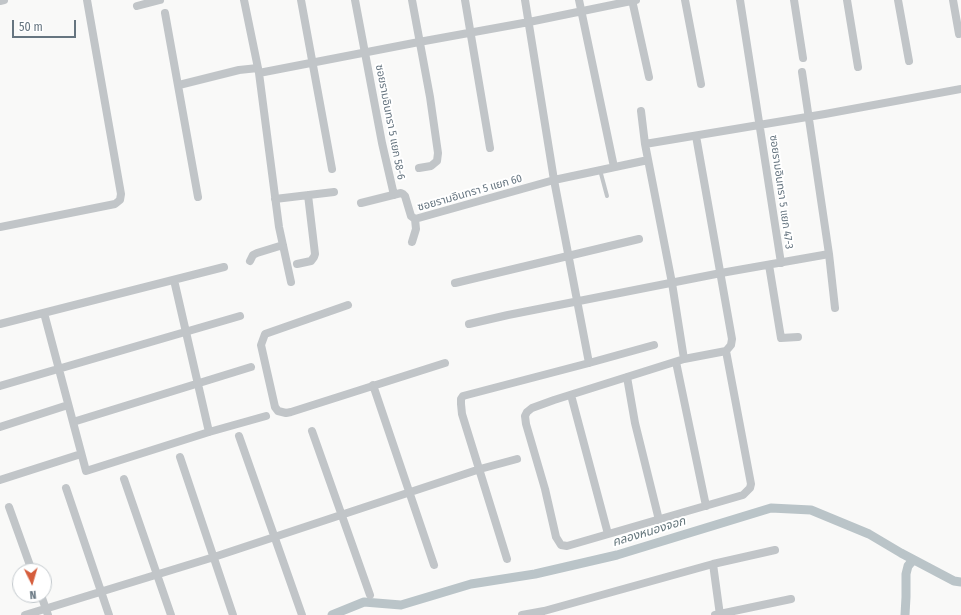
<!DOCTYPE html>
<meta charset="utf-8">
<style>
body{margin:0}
#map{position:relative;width:961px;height:615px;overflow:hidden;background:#f9f9f8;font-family:"Fira Sans Condensed",sans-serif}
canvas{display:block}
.north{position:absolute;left:12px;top:563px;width:40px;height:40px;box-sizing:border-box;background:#fff;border:1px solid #c2c8cc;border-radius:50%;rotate:175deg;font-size:11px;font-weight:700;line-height:16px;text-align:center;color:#667580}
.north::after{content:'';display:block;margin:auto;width:14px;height:18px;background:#d55d3c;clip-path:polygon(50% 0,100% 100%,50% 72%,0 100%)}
.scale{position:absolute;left:12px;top:20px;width:64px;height:18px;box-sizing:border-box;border:2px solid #667580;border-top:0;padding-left:5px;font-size:12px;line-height:14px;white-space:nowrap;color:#667580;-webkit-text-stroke:3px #fff;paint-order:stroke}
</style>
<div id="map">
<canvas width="961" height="615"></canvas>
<div class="north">N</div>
<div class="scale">50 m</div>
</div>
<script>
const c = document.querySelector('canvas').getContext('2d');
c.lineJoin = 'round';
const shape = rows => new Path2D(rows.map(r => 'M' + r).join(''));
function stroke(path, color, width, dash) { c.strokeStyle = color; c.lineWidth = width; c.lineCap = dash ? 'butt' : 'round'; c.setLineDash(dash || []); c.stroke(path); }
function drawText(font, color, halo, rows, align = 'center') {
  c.font = font + ' "Fira Sans Condensed","Noto Sans Thai",sans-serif'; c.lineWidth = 4; c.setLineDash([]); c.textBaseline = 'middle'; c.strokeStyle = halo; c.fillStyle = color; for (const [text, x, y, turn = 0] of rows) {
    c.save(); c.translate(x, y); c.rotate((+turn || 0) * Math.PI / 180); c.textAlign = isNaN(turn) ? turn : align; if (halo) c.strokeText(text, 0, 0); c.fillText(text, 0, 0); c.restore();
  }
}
stroke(shape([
 [332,615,364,602,401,605,471,584,535,574,617,555,771,508,811,510,869,534,901,553,954,581,961,582],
 [905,615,906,597,906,574,908,566,913,560]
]), '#bac4c8', 9);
stroke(shape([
 [600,170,607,196]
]), '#c1c5c8', 4);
stroke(shape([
 [244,0,259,73,279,227,291,282],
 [301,0,332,169],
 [355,0,382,143,394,195],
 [412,0,430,97,438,153,437,161,431,166,419,168],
 [465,0,490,148],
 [525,0,554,180,589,363],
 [579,0,614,167],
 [632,0,649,77],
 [685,0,701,84],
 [740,0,781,263],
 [794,0,803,58],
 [847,0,858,67],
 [898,0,909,61],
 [953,0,959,34],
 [0,1,4,0],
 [137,6,160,0],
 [165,13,198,197],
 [802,72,829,254,835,308],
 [259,73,419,42,529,22,636,0],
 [179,85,239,70,258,68],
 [641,111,645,144,672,283,684,359,726,351,751,484,750,488,743,495,567,546,561,545,556,537,545,489,526,424,525,416,527,412,532,408,554,400,684,359],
 [696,136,732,339,731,345,726,351],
 [645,144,825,114,961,89],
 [275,199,334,192],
 [361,203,401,193,403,194,405,196,411,216,415,219,554,180,648,160],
 [0,227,115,204,120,200,121,194,87,0],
 [412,242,416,229,415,219],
 [250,261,253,255,257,253,283,245],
 [297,264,311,261,314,257,315,254,308,195],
 [769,265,781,338,798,337],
 [174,280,209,432],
 [455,283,639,239],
 [348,305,265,334,261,345,275,407,278,411,286,413,291,412,445,363],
 [44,313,86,471,209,432,266,416],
 [0,324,224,267],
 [469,324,508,315,721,273,829,254],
 [676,362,706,506],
 [627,377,635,423,659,520],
 [373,385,434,565],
 [0,386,240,316],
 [571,395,608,534],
 [73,422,251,367],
 [0,427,68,405],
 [312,431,370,595],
 [239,436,302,615],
 [180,457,233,615],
 [124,479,171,615],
 [0,480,81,454],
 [66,488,109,615],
 [9,507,32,571],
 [507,559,462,414,461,404,461,399,463,396,589,363,654,345],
 [713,564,720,615],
 [41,595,48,615],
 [25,615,214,557,480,469,517,459],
 [522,615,544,611,713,564,775,550],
 [715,615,791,599]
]), '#c1c5c8', 8);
drawText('11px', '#667580', '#fff', [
 ["ซอยรามอินทรา 5 แยก 58-6",390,122,79],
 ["ซอยรามอินทรา 5 แยก 47-3",781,192,82],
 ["ซอยรามอินทรา 5 แยก 60",470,193,-16]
]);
drawText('italic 12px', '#617379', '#fff', [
 ["คลองหนองจอก",649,532,-17]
]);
</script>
